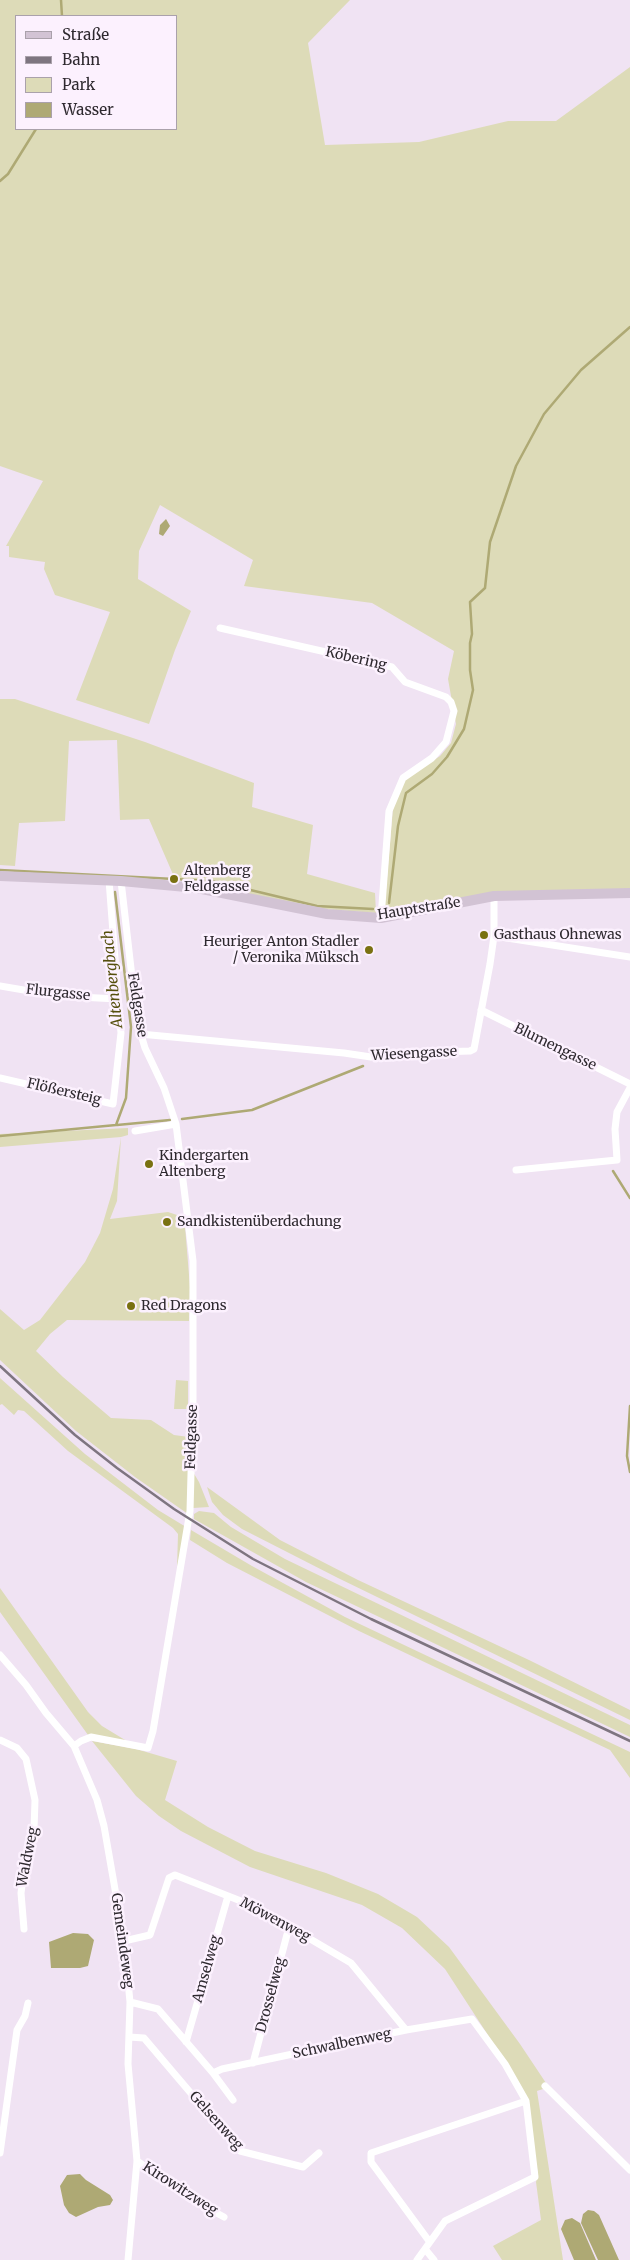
<!DOCTYPE html>
<meta charset="utf-8">
<style>
body{margin:0}
#map{position:relative;width:630px;height:2260px;overflow:hidden;background:#f0e3f3;font-family:Merriweather,serif}
canvas{display:block}
.legend{position:absolute;left:15px;top:15px;width:162px;height:115px;box-sizing:border-box;background:#fcf1fe;border:1px solid #aaa1ab;margin:0;padding:6px 9px;list-style:none;font-size:15px;color:#2e292f}
.legend li{display:flex;align-items:center;gap:10px;height:25px}
.legend b{width:25px;border:1px solid #aaa1ab}
</style>
<div id="map">
<canvas width="630" height="2260"></canvas>
<ul class="legend">
<li><b style="height:6px;background:#d2c3d4"></b>Straße</li>
<li><b style="height:6px;background:#7e7580"></b>Bahn</li>
<li><b style="height:14px;background:#dddbb8"></b>Park</li>
<li><b style="height:14px;background:#aea974"></b>Wasser</li>
</ul>
</div>
<script>
const c = document.querySelector('canvas').getContext('2d');
c.lineJoin = 'round';
function fillPath(path, color) { c.fillStyle = color; c.fill(path, 'evenodd'); }
const shape = rows => new Path2D(rows.map(r => 'M' + r).join(''));
function stroke(path, color, width, dash) { c.strokeStyle = color; c.lineWidth = width; c.lineCap = dash ? 'butt' : 'round'; c.setLineDash(dash || []); c.stroke(path); }
function drawText(font, color, halo, rows, align = 'center') {
  c.font = font + ' Merriweather,serif'; c.lineWidth = 5; c.setLineDash([]); c.textBaseline = 'middle'; c.strokeStyle = halo; c.fillStyle = color; for (const [text, x, y, turn = 0] of rows) {
    c.save(); c.translate(x, y); c.rotate((+turn || 0) * Math.PI / 180); c.textAlign = isNaN(turn) ? turn : align; if (halo) c.strokeText(text, 0, 0); c.fillText(text, 0, 0); c.restore();
  }
}
fillPath(shape([
 [0,0,350,0,308,43,325,145,419,142,508,121,556,121,630,67,630,890,494,894,384,913,393,808,405,779,440,756,451,743,456,724,448,679,454,651,372,603,244,586,253,560,160,505,139,551,138,579,191,611,175,650,149,724,76,700,110,612,55,595,44,569,45,562,9,557,9,546,6,546,43,481,0,466],
 [16,16,176,16,176,129,16,129],
 [0,699,15,699,145,742,254,783,252,807,313,825,307,874,375,893,376,913,309,908,175,879,149,819,120,820,117,740,69,741,65,821,19,823,15,866,0,865],
 [128,1128,128,1135,121,1137,117,1201,110,1219,168,1212,177,1215,184,1214,190,1287,189,1321,67,1320,50,1334,36,1351,63,1377,111,1418,151,1420,174,1435,189,1437,188,1514,135,1477,76,1431,0,1360,0,1309,24,1330,40,1320,85,1262,100,1233,113,1189,121,1137,0,1147,0,1134],
 [0,1378,85,1454,158,1510,186,1527,177,1568,178,1534,173,1528,68,1451,24,1411,18,1410,14,1415,2,1404,0,1405],
 [176,1380,188,1381,188,1409,174,1409],
 [193,1472,199,1482,209,1507,193,1508],
 [207,1487,280,1540,358,1580,529,1660,630,1710,630,1720,338,1578,242,1529,223,1515,212,1502],
 [199,1511,214,1513,231,1527,285,1559,630,1725,630,1737,306,1582,194,1519,194,1514],
 [191,1530,252,1566,345,1617,630,1752,630,1778,610,1750,359,1631,227,1563,190,1540],
 [0,1588,88,1712,102,1726,130,1743,88,1735,0,1612],
 [92,1741,136,1749,177,1761,165,1800,208,1827,255,1851,326,1873,378,1894,417,1917,449,1947,520,2044,546,2083,543,2089,537,2091,563,2260,502,2260,493,2246,541,2220,536,2182,538,2174,521,2086,445,1969,402,1928,362,1905,250,1867,181,1831,159,1816,136,1796]
]), '#dddbb8');
fillPath(shape([
 [166,519,170,526,163,536,159,534,160,525],
 [73,1933,88,1934,94,1940,88,1966,80,1968,51,1968,49,1942],
 [80,2174,86,2180,110,2195,113,2200,110,2205,98,2207,76,2217,69,2213,64,2205,60,2186,67,2175],
 [588,2210,594,2211,599,2215,619,2260,598,2260,581,2223,583,2214],
 [572,2218,580,2223,596,2260,574,2260,561,2229,565,2220]
]), '#aea974');
stroke(shape([
 [61,0,62,16],
 [0,181,8,174,36,129],
 [0,870,213,881,317,906,373,909],
 [389,903,398,826,406,793,432,774,447,757,464,729,473,690,470,670,470,643,472,634,470,602,485,588,490,542,516,466,544,414,581,370,630,327],
 [182,1119,252,1110,363,1066],
 [117,1125,170,1120],
 [0,1136,116,1125,126,1098,131,1027,115,892],
 [613,1171,630,1198],
 [630,1406,627,1456,630,1472]
]), '#aea974', 2.5);
stroke(shape([
 [220,628,392,667,405,682,446,697,451,702,454,711,446,742,432,758,403,778,389,811,381,918],
 [494,936,630,957],
 [0,986,59,996,118,999,109,880],
 [481,1010,630,1084],
 [140,1034,344,1053,371,1057,409,1053,470,1051,474,1049,490,964,494,936,494,896],
 [0,1078,113,1104,121,1033,118,999],
 [135,1131,176,1124],
 [516,1170,617,1160,615,1129,617,1112,630,1088],
 [0,1655,26,1685,46,1713,74,1746,97,1800,104,1826,124,1941,130,2002,128,2064,137,2161,128,2260],
 [0,1740,17,1748,26,1759,35,1800,34,1830,25,1864,21,1893,24,1929],
 [74,1746,81,1741,91,1737,148,1748,153,1731,190,1511,193,1400,193,1261,176,1124,164,1088,145,1048,137,1021,121,881],
 [124,1941,150,1935,169,1878,175,1875,256,1907,351,1963,406,2030],
 [130,2002,158,2009,213,2073,222,2069,406,2030,472,2019,505,2064,526,2101,535,2177,445,2221,417,2260],
 [129,2037,144,2038,240,2151,303,2167,319,2153],
 [186,2042,228,1896],
 [253,2063,289,1927],
 [213,2073,233,2100],
 [545,2086,630,2170],
 [0,2153,17,2030,25,2016,28,2003],
 [137,2161,200,2204,224,2217],
 [429,2241,371,2162,371,2153,526,2101],
 [425,2249,434,2260]
]), '#fff', 7);
stroke(shape([
 [0,876,121,881,197,888,327,914,381,918,494,896,630,893]
]), '#d2c3d4', 10);
stroke(shape([
 [0,1366,75,1435,117,1468,174,1509,253,1559,371,1619,630,1741]
]), '#7e7580', 2.5);
for (const [x, y, r, color] of [
 [174,879,5,"#797111"],
 [484,935,5,"#797111"],
 [369,950,5,"#797111"],
 [149,1164,5,"#797111"],
 [167,1222,5,"#797111"],
 [131,1306,5,"#797111"]
]) { const dot = new Path2D(); dot.arc(x, y, r, 0, 2 * Math.PI); c.fillStyle = color; c.fill(dot); stroke(dot, '#fcf1fe', 2); }
drawText('14px', '#2e292f', '#fcf1fe', [
 ["Köbering",356,659,13],
 ["Hauptstraße",419,909,-9],
 ["Flurgasse",58,993,6],
 ["Feldgasse",137,1005,81],
 ["Blumengasse",555,1047,26],
 ["Wiesengasse",414,1054,-3],
 ["Flößersteig",64,1092,13],
 ["Feldgasse",192,1437,-88],
 ["Waldweg",28,1857,-79],
 ["Möwenweg",275,1920,28],
 ["Gemeindeweg",122,1941,82],
 ["Amselweg",207,1969,-74],
 ["Drosselweg",271,1995,-75],
 ["Schwalbenweg",342,2044,-12],
 ["Gelsenweg",216,2121,48],
 ["Kirowitzweg",180,2189,33]
]);
drawText('14px', '#2e292f', '#fcf1fe', [
 ["Altenberg",184,871],
 ["Feldgasse",184,887],
 ["Gasthaus Ohnewas",494,935],
 ["Heuriger Anton Stadler",359,942,"right"],
 ["/ Veronika Müksch",359,958,"right"],
 ["Kindergarten",159,1156],
 ["Altenberg",159,1172],
 ["Sandkistenüberdachung",177,1222],
 ["Red Dragons",141,1306]
], 'left');
drawText('italic 15px', '#554f0d', '#fcf1fe', [
 ["Altenbergbach",113,979,-96]
]);
</script>
